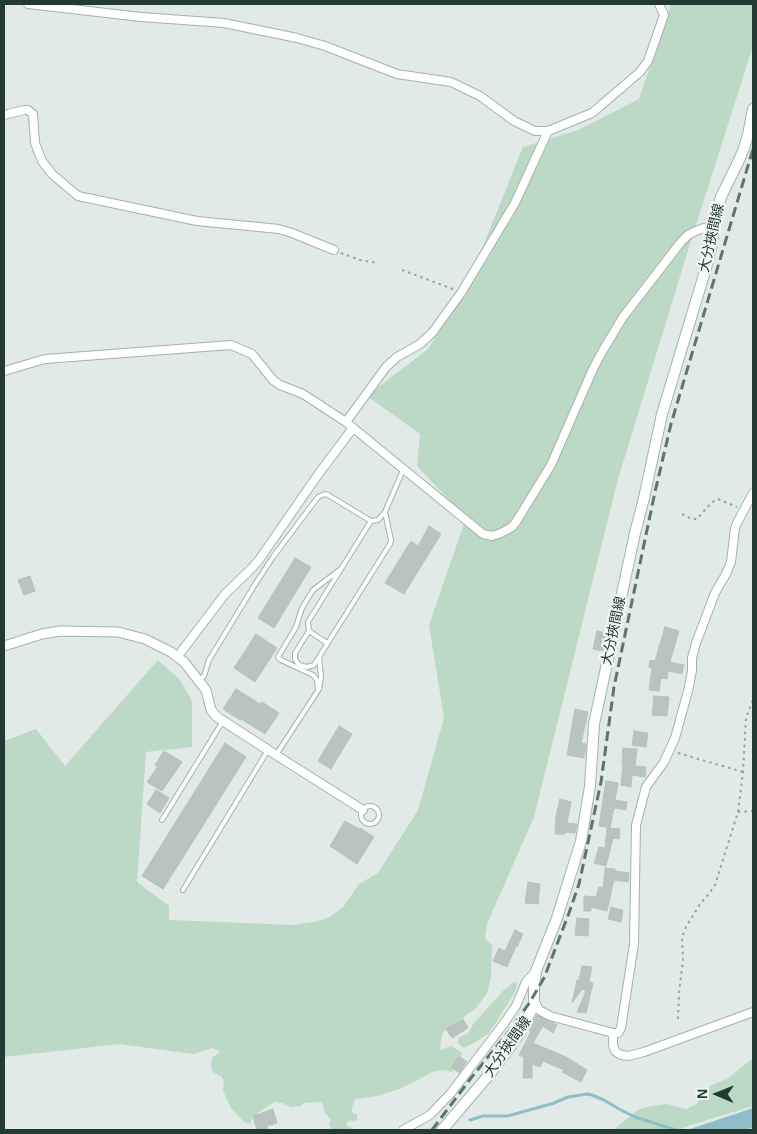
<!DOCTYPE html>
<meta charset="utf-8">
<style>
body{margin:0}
#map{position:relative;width:757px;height:1134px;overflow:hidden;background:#e1eae6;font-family:Arial,sans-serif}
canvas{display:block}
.frame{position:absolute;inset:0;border:5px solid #233934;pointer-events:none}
.north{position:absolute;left:692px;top:1069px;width:50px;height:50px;-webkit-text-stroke:4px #f1f7f4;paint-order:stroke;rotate:271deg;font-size:14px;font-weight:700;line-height:20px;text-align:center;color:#233934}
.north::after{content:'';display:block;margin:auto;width:18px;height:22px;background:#233934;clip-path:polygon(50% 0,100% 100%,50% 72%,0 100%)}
</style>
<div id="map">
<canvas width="757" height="1134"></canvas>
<div class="frame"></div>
<div class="north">N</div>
</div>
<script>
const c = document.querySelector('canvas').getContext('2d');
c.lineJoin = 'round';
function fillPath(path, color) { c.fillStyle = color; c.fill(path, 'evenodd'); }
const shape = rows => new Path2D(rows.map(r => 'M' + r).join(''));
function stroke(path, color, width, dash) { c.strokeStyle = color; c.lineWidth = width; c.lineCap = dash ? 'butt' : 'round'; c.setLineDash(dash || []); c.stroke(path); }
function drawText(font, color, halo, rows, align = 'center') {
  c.font = font + ' Arial,"Noto Sans JP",sans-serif'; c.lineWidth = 4.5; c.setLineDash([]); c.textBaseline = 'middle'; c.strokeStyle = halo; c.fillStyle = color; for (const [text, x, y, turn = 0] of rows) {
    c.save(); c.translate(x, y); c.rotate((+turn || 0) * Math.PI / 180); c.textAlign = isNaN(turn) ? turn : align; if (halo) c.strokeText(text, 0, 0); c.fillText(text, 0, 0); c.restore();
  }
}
fillPath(shape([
 [671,4,753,4,753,46,690,244,618,479,534,817,487,924,485,938,492,945,491,977,487,993,476,1008,443,1032,440,1046,441,1050,451,1046,461,1052,462,1055,459,1056,451,1067,454,1071,451,1072,444,1070,432,1072,414,1082,399,1089,377,1096,355,1099,352,1108,352,1112,357,1115,357,1120,352,1121,350,1120,346,1123,347,1126,351,1127,351,1130,332,1130,329,1125,331,1120,325,1113,322,1103,320,1102,304,1103,300,1106,291,1107,282,1103,275,1102,253,1116,250,1124,244,1122,231,1108,223,1091,224,1082,222,1077,213,1072,211,1066,212,1058,220,1052,213,1048,193,1054,119,1044,4,1057,4,741,36,729,65,766,158,660,180,680,192,701,192,747,146,752,137,882,169,906,169,920,293,925,315,922,330,917,344,906,359,884,378,873,418,810,444,718,429,625,466,518,417,466,420,434,367,396,428,349,465,291,523,147,578,130,639,99],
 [516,982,517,986,513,995,497,1021,488,1034,472,1044,464,1048,460,1045,458,1043,458,1039,460,1037,468,1033,474,1023,504,990,511,984],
 [753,1058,753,1106,688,1126,679,1130,613,1130,638,1110,651,1106,667,1104,686,1109,697,1104,700,1095,712,1085,727,1079]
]), '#bcd9c5');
fillPath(shape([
 [753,1108,753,1128,739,1130,687,1130]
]), '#8fbec9');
stroke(shape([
 [470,1120,483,1116,508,1116,554,1103,568,1097,587,1094,592,1095,604,1100,619,1109,635,1117,676,1130]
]), '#8fbec9', 3);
const building = shape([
 [429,526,441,534,404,594,385,583,411,541,418,546,429,526],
 [295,558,311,567,274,628,258,618,295,558],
 [30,576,35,591,24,595,18,580,30,576],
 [665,627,679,631,670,662,684,665,682,674,668,671,667,679,661,678,659,691,649,690,652,668,649,667,650,660,655,661,665,627],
 [597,631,606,633,603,651,593,649,597,631],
 [256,634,277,648,255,682,234,668,256,634],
 [236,689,260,704,262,702,279,713,265,734,241,719,240,720,223,709,236,689],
 [654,696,669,697,667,716,652,715,654,696],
 [575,709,588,712,581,743,586,744,584,758,567,755,575,709],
 [339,726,352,734,331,769,318,761,339,726],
 [634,731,648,733,646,747,632,745,634,731],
 [225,743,246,757,163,889,142,876,225,743],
 [623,748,637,749,635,766,646,767,645,777,632,775,631,787,621,785,623,764,622,764,623,748],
 [164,751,182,762,162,791,147,782,158,766,155,765,164,751],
 [606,781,618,783,615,800,627,802,626,810,614,808,610,828,599,826,606,781],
 [156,790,169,798,160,813,147,804,156,790],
 [560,799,571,802,567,823,577,824,575,833,565,832,565,834,555,834,556,816,560,799],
 [345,821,359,829,360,828,374,837,357,864,330,846,345,821],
 [607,828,620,829,619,839,613,838,606,866,594,863,599,847,605,848,607,828],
 [605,868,615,869,615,871,629,873,628,882,614,880,607,911,591,907,591,911,584,911,584,896,596,897,599,887,603,888,605,868],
 [528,882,540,884,538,904,525,903,528,882],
 [611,907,623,910,621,922,608,919,611,907],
 [577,918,589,919,588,936,575,935,577,918],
 [515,930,523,934,517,947,516,946,507,967,493,961,499,948,505,951,515,930],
 [582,966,592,967,589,982,593,983,586,1013,577,1012,586,991,582,989,572,1003,577,980,579,980,582,966],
 [537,1015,557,1025,553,1033,543,1026,533,1043,566,1057,587,1070,581,1082,562,1072,564,1070,543,1061,540,1067,532,1064,532,1078,523,1078,524,1057,519,1055,531,1031,529,1030,537,1015],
 [463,1019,468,1028,452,1038,446,1029,463,1019],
 [459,1056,467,1062,459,1073,451,1067,459,1056],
 [273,1109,277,1123,267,1126,268,1130,257,1130,253,1116,273,1109]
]);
fillPath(building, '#b7c4bf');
stroke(building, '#b4c3bd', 1);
const service = shape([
 [309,631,295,653,295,659,299,665,307,667,314,665,319,657],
 [327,643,309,631,308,622,371,521],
 [199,680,204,676,209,660,254,586,273,557,318,497,325,494,328,495,371,521,378,520,385,512],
 [318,690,317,680,313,675,281,660,278,657,296,627,302,608,313,590,341,569],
 [276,755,319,689,321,677,319,657,390,544,391,540,385,512,403,470],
 '361 815a9 9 0 1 1 18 0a9 9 0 1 1-18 0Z',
 [162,820,223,721],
 [183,890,268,750]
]);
const minor = shape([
 [28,4,141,17,224,23,297,38,325,46,397,74,451,82,480,96,514,121,535,131,548,131,592,113,640,72,648,61,664,15,659,4],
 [4,115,24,110,28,110,33,114,35,143,42,161,52,174,78,196,197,221,279,229,292,233,334,250],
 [548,131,515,203,461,293,432,333,420,344,397,357,386,367,346,422,483,534,492,536,501,533,512,527,516,522,551,465,593,369,602,352,623,317,681,242,688,235,698,230,704,228,714,228],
 [4,371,45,359,231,345,252,354,273,380,280,385,303,394,346,422],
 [178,656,225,594,252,568,259,560,317,476,353,428],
 [268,750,363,810],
 [535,1002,539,1010,550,1016,613,1033,618,1033,621,1028,634,944,636,825,646,787,664,762,675,738,688,691,692,671,692,658,696,643,715,593,726,574,731,562,735,528,737,523,753,493],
 [613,1033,613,1045,615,1051,621,1055,628,1056,644,1052,753,1012],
 [403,1130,430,1115,451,1093,502,1026,516,1006,526,982,536,971]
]);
const tertiary = shape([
 [4,646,42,634,60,631,118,632,145,639,171,652,184,662,206,690,211,710,217,717,268,750]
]);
const secondary = shape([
 [442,1130,489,1075,508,1050,521,1031,534,1005,534,987,536,971,557,918,581,841,590,786,594,724,635,533,644,498,662,414,706,268,712,244,717,210,721,197,740,158,744,148,748,135,753,109]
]);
stroke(service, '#a4b1ad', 6);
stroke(minor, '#a4b1ad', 10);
stroke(tertiary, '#a4b1ad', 11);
stroke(secondary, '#a1b4ae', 12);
stroke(shape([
 [341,253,360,260,378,263],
 [402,270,453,289],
 [682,514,692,519,697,519,711,503,718,499,737,507],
 [678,753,743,772],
 [738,812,753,811],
 [678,1019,679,991,683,961,682,937,686,927,700,904,708,895,715,885,738,812,743,772,746,718,753,700]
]), '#85aaa0', 2, [2.5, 4]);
stroke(service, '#fff', 4);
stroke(minor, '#fff', 8);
stroke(tertiary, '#fff', 9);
stroke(secondary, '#fff', 10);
stroke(shape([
 [432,1130,471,1078,509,1031,530,1002,544,978,569,913,579,884,601,782,614,687,655,492,671,424,753,149]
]), '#5e746f', 3, [10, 5]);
drawText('14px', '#233934', '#f1f7f4', [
 ["大分挾間線",712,238,-77],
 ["大分挾間線",614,631,-78],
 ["大分挾間線",508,1047,-55]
]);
</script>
